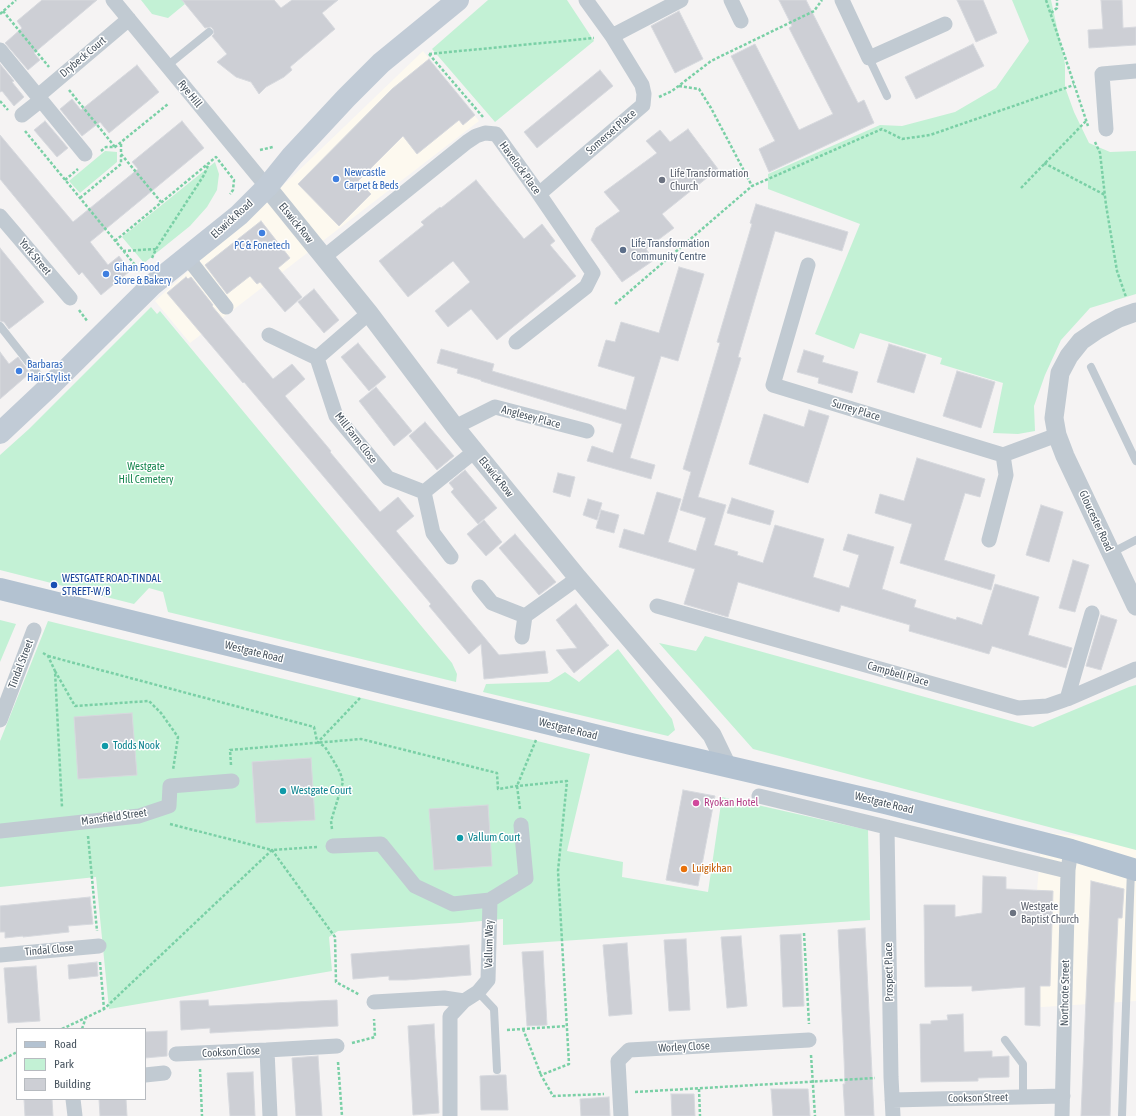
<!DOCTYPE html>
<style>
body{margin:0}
#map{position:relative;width:1136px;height:1116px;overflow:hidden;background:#f5f3f3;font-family:"Asap Condensed",sans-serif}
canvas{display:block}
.legend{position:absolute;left:16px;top:1028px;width:130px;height:72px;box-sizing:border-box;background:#fff;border:1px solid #b7bbc0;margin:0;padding:5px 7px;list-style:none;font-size:12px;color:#4a5661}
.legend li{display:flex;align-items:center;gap:8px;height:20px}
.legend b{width:20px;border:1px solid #b7bbc0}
</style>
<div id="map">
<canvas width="1136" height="1116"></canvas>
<ul class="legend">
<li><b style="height:5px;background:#b3c2d1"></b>Road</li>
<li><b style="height:11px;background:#c3f1d5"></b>Park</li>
<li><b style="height:11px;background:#cdcfd5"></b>Building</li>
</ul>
</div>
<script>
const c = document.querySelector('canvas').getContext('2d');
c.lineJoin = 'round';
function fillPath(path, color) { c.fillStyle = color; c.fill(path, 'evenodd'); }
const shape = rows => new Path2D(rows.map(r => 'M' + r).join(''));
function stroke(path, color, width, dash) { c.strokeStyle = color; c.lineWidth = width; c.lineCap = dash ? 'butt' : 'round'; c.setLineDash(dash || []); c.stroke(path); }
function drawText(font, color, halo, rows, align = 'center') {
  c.font = font + ' "Asap Condensed",sans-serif'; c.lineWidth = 3; c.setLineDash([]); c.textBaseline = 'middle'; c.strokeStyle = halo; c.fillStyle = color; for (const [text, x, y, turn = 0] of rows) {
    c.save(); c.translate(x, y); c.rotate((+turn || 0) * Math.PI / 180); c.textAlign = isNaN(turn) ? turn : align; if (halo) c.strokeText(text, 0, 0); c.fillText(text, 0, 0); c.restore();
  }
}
fillPath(shape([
 [423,51,479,121,190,343,155,301,292,177],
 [1042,832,1136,843,1136,1001,1027,1008]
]), '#fdf9ef');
fillPath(shape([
 [141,0,182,0,185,4,168,18,152,14],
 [488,0,567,0,594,41,495,122,432,49],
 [1012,0,1051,0,1065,64,1065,87,1074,112,1089,143,1110,152,1136,151,1136,294,1090,308,1061,340,1045,375,1034,406,1035,431,1018,434,993,433,1003,383,940,364,942,358,860,333,854,349,815,334,860,224,768,189,768,174,880,125,902,126,955,112,996,88,1029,41],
 [105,151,117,152,117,162,80,193,69,181],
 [215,162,219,174,217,190,207,207,190,226,144,263,122,237],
 [151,307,157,314,160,311,452,663,457,674,456,682,168,612,163,592,149,588,134,604,0,570,0,455,29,429],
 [0,620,16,624,0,662],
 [48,621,590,754,567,851,623,862,622,877,708,892,722,797,868,830,870,920,503,945,503,919,460,923,338,931,329,937,332,971,109,1009,96,877,0,887,0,741],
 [705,636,1033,727,1129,687,1136,685,1136,850,753,749,659,643,696,651],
 [618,649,672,719,675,730,668,736,483,692,486,684,549,682,565,672,579,682]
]), '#c3f1d5');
const building = shape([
 [42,0,97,0,34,53,40,60,28,70,5,43,22,28,17,21,42,0],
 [182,0,274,0,281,8,292,0,338,0,322,13,335,29,290,67,292,70,284,77,266,87,259,94,251,82,236,77,217,62,227,54,212,36,214,34,213,29,211,27,205,28,182,0],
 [779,0,806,0,858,103,864,100,874,123,769,172,759,149,775,141,731,56,755,44,799,130,833,114,789,28,792,26,779,0],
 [957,0,983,0,997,33,976,42,957,0],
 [1101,0,1122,0,1123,28,1136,27,1136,45,1089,48,1088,30,1103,29,1101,0],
 [679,11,703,59,675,73,651,26,679,11],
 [973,44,984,66,916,99,905,77,973,44],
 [429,59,475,115,463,125,459,120,417,154,403,136,358,181,371,194,339,226,298,184,392,89,429,59],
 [0,64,14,81,12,82,24,97,14,106,2,91,0,92,0,64],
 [137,65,159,92,109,133,100,122,82,136,60,109,72,99,81,110,137,65],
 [600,70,613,86,537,148,524,132,600,70],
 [45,121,68,148,57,157,34,130,45,121],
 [182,121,204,148,90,242,108,265,119,256,130,271,101,295,82,272,79,275,0,179,0,135,73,222,138,169,132,162,182,121],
 [688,129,718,169,662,214,674,228,646,249,654,260,622,282,591,240,596,228,620,211,604,192,657,153,646,141,660,130,670,142,688,129],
 [476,180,524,239,542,224,555,241,550,245,576,276,497,340,471,309,448,327,435,311,470,282,453,261,408,297,379,261,424,225,421,222,440,207,441,208,476,180],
 [756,204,848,232,842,251,775,231,738,357,741,358,698,497,726,505,714,545,738,552,737,555,763,563,775,525,824,539,813,577,849,588,859,555,843,550,848,534,894,547,882,589,916,600,914,607,956,620,957,617,982,625,995,584,1039,597,1028,635,1072,648,1066,668,992,646,989,654,909,631,910,625,841,605,839,612,738,582,728,617,684,604,695,569,619,547,624,529,644,535,657,492,681,499,668,542,696,551,706,518,680,510,691,472,683,469,720,343,717,342,752,224,750,223,756,204],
 [261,221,290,258,278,268,302,297,285,312,260,282,257,284,250,276,227,294,205,265,261,221],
 [0,248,44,302,9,329,4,322,0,321,0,248],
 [679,267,704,274,678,361,661,356,630,458,655,465,651,479,587,461,592,446,613,453,622,424,481,381,481,380,457,373,458,369,437,363,441,349,494,364,492,371,626,410,635,377,598,366,606,340,615,342,621,322,659,333,679,267],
 [186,277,188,279,191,277,213,305,212,306,273,379,292,364,305,379,285,396,331,451,330,452,380,512,398,497,414,516,396,531,499,655,545,651,548,673,484,679,481,644,469,654,429,606,431,604,244,382,243,383,167,293,186,277],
 [314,289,339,320,324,333,298,302,314,289],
 [358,343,386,377,369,391,341,357,358,343],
 [889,344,926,355,914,393,877,382,889,344],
 [804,350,824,356,822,362,858,372,852,393,818,383,819,378,797,372,804,350],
 [0,352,9,364,18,357,30,373,0,399,0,352],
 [957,371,995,382,981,428,943,416,957,371],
 [376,387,412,431,394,446,359,401,376,387],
 [809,410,829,416,808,483,749,464,764,414,804,427,809,410],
 [425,422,454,456,437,470,409,436,425,422],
 [917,458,985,479,980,497,965,493,944,560,995,575,991,590,900,563,912,524,875,513,880,494,904,501,917,458],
 [465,470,497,508,478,524,451,492,454,489,449,483,465,470],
 [558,473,575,477,570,497,553,492,558,473],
 [732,498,774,511,770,525,727,513,732,498],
 [588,499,602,503,597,520,583,515,588,499],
 [1041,505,1063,512,1049,562,1026,555,1041,505],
 [601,510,619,515,614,533,596,528,601,510],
 [484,520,502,542,486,556,467,534,484,520],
 [515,534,556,582,539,595,499,548,515,534],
 [1073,560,1089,565,1075,612,1059,608,1073,560],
 [576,604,608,645,609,645,574,673,556,650,577,648,556,620,576,604],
 [1101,615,1117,620,1101,670,1086,666,1101,615],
 [132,713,137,775,78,779,74,717,132,713],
 [311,758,315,820,256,823,252,762,311,758],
 [683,790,715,796,698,886,666,880,683,790],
 [488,805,492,866,434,870,429,809,488,805],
 [983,876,1006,877,1006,889,1053,891,1050,986,1040,986,1040,1026,1025,1025,1025,987,972,991,972,986,925,987,924,905,955,905,955,917,982,913,983,876],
 [1091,881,1124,889,1122,918,1118,918,1113,1023,1110,1116,1081,1116,1091,881],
 [90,897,93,924,68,926,69,932,23,937,23,936,5,938,5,932,0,932,0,906,90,897],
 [865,928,874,1116,845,1116,843,1084,845,1084,844,1058,838,930,865,928],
 [801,934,804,1006,783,1007,780,935,801,934],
 [741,936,747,1006,727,1008,721,937,741,936],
 [686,939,690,1010,669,1011,664,940,686,939],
 [627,943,632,1014,609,1016,603,945,627,943],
 [469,945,471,975,406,980,389,980,389,976,353,979,351,954,469,945],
 [543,951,547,1025,527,1026,522,952,543,951],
 [97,962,98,976,69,979,68,965,97,962],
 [36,966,40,1021,8,1023,4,968,36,966],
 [208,1000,209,1006,337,1000,338,1026,210,1033,210,1028,181,1030,180,1001,208,1000],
 [963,1014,964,1052,992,1051,992,1057,1009,1056,1009,1077,978,1078,978,1081,921,1082,920,1024,931,1024,931,1021,948,1020,947,1015,963,1014],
 [434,1024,439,1113,413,1115,408,1026,434,1024],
 [167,1031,167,1056,145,1058,145,1032,167,1031],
 [318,1056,322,1116,296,1116,292,1058,318,1056],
 [253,1072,255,1116,230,1116,227,1073,253,1072],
 [499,1075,506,1075,508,1110,481,1110,480,1076,499,1075],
 [771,1089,808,1089,810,1116,773,1116,771,1089],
 [671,1094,694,1094,695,1116,672,1116,671,1094],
 [609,1097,610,1116,581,1116,580,1099,609,1097],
 [24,1099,52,1099,53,1116,25,1116,24,1099],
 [99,1099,126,1099,127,1116,100,1116,99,1099]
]);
fillPath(building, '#cdcfd5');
stroke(building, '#d7d9de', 1);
stroke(shape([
 [1046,0,1088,126],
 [3,11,49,67],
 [1051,13,1057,8,1057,0],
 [0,14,16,0],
 [429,54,594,38],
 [429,54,483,117],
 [679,86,699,89,711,108,752,186,882,129,902,139,930,135,1074,85],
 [69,90,115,147],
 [659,97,672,91,711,61,814,11,822,0],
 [0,101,8,110],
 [25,131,140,271],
 [1095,142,1100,153,1106,205,1117,271,1126,297],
 [121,144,121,154,161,202],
 [260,150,273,147],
 [101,151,106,147,115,147,168,104],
 [1044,163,1105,195],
 [65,180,78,169],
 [1021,188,1086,121],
 [80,198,121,164,121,155],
 [115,241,216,157,234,180,233,190,230,194],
 [123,251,156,249],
 [152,258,156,249,204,175,209,163],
 [615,304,752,186],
 [79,310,88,322],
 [43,653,48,656,55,671,62,807],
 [48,656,314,727,317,741],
 [55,671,75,706,149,701,161,713,178,737,173,770],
 [231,765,230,750,361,739,497,773,498,789,517,786,567,781,558,871,569,1064,541,1075,553,1096,604,1094],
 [520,809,517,786,536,740],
 [170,824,272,850,335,937,336,982,360,995],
 [332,829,331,821,343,782,340,772,333,760,325,747,318,742,360,698],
 [88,836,97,931],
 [804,933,809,1024],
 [100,962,104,1009],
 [62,1029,104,1009,272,850,317,847],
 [82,1029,86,1017],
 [523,1029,541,1075],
 [507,1030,567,1026],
 [352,1043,375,1037,374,1019],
 [811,1055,815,1116],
 [0,1061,17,1052],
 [338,1062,342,1116],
 [200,1069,202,1116],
 [699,1089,700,1116],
 [635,1092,875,1078]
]), '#7ad0a6', 2.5, [3, 2]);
stroke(shape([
 [869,58,887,96],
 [167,66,209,32],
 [0,326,48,387],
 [1091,367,1136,461],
 [1111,553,1136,540],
 [478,992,494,1009,497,1070],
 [1005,1040,1023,1064,1023,1097],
 [1122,1116,1131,870]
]), '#c1cad2', 8);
stroke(shape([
 [113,0,267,187],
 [586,0,612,36,681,0],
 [731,0,741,21],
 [842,0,869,58,945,24],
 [0,50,85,154],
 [38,96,129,19],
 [22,115,41,100],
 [1106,129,1102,74,1136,71],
 [539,194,643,105,644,94,642,85,612,36],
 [0,216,70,298],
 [187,257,226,307],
 [324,257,467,142,476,136,485,133,496,134,539,194,593,273,586,287,516,342],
 [808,265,773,385,1003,455,1057,435],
 [269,335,317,358,369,313],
 [317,358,336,416,388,478,424,492,475,451],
 [455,427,495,407,587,431],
 [424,492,433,533,451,557],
 [989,540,1006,475,1003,455],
 [479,587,492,603,525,616,578,578],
 [657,606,1018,708,1047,706,1067,699,1136,669],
 [522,637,525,616],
 [1067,699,1092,613],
 [0,720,34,630],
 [759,796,1063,870,1068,870,1071,850],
 [887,827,891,1077,893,1116],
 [0,831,139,816,169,806,170,786,232,781],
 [333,846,381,844,415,886,453,904,490,900],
 [0,955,99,946],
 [374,1002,444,998,464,1001],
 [267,1050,337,1046],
 [176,1054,267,1050,270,1116],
 [145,1075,164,1073],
 [73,1099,75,1116],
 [892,1100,1063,1096],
 [450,1116,450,1016,464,1001,478,992,488,980,490,900,526,878,521,825],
 [621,1116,618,1061,629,1050,809,1040],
 [1062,1116,1068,870]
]), '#c1cad2', 15);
stroke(shape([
 [267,187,369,313,455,427,578,578,712,735,727,766],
 [1136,312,1119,318,1097,330,1081,341,1069,356,1060,373,1054,418,1057,435,1065,456,1136,606]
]), '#c1cad2', 19);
stroke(shape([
 [0,433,49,387,152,285,239,215,267,187,292,156,346,98,381,63,458,0]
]), '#c1cbd6', 22);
stroke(shape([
 [0,589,631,744,885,803,1071,850,1136,870]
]), '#b3c2d1', 22);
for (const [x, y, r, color] of [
 [336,179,4,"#3f7fe0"],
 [662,180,4,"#6b7280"],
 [262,233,4,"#3f7fe0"],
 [623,250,4,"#5c6f8a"],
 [106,274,4,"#3f7fe0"],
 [19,371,4,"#3f7fe0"],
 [54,585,4,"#1a4fb4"],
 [105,746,4,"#0f9aa8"],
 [283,791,4,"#0f9aa8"],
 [696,803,4,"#d1479c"],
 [460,838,4,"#0f9aa8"],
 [684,869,4,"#e8710a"],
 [1013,913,4,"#6b7280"]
]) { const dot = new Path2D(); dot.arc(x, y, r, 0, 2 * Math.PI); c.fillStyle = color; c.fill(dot); stroke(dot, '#fff', 1.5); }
drawText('11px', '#4a5661', '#fff', [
 ["Drybeck Court",83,57,-40],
 ["Rye Hill",190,94,51],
 ["Somerset Place",611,132,-41],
 ["Havelock Place",520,168,54],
 ["Elswick Road",232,219,-42],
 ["Elswick Row",296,223,51],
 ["York Street",35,257,50],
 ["Surrey Place",856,410,17],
 ["Anglesey Place",531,417,15],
 ["Mill Farm Close",356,438,52],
 ["Elswick Row",496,477,51],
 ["Gloucester Road",1096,521,65],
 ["Westgate Road",254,652,14],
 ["Tindal Street",21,664,-69],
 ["Campbell Place",898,674,16],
 ["Westgate Road",568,729,14],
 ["Westgate Road",884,803,14],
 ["Mansfield Street",114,817,-8],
 ["Vallum Way",489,944,-89],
 ["Tindal Close",49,950,-5],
 ["Prospect Place",889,972,-91],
 ["Northcote Street",1065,993,-89],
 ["Worley Close",684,1047,-3],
 ["Cookson Close",231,1052,-3],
 ["Cookson Street",978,1098,-1]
]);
drawText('11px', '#366cbe', '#fff', [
 ["Newcastle",344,173],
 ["Carpet & Beds",344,186],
 ["PC & Fonetech",262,246,"center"],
 ["Gihan Food",114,268],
 ["Store & Bakery",114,281],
 ["Barbaras",27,365],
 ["Hair Stylist",27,378]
], 'left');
drawText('11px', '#5b616d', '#fff', [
 ["Life Transformation",670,174],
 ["Church",670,187],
 ["Westgate",1021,907],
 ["Baptist Church",1021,920]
], 'left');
drawText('11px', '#4e5e75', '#fff', [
 ["Life Transformation",631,244],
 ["Community Centre",631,257]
], 'left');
drawText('11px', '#17864f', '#fff', [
 ["Westgate",146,467],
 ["Hill Cemetery",146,480]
]);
drawText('11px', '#164399', '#fff', [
 ["WESTGATE ROAD-TINDAL",62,579],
 ["STREET-W/B",62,592]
], 'left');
drawText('11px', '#0d838f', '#fff', [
 ["Todds Nook",113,746],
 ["Westgate Court",291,791],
 ["Vallum Court",468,838]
], 'left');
drawText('11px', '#b23c85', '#fff', [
 ["Ryokan Hotel",704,803]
], 'left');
drawText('11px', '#c56008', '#fff', [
 ["Luigikhan",692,869]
], 'left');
</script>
